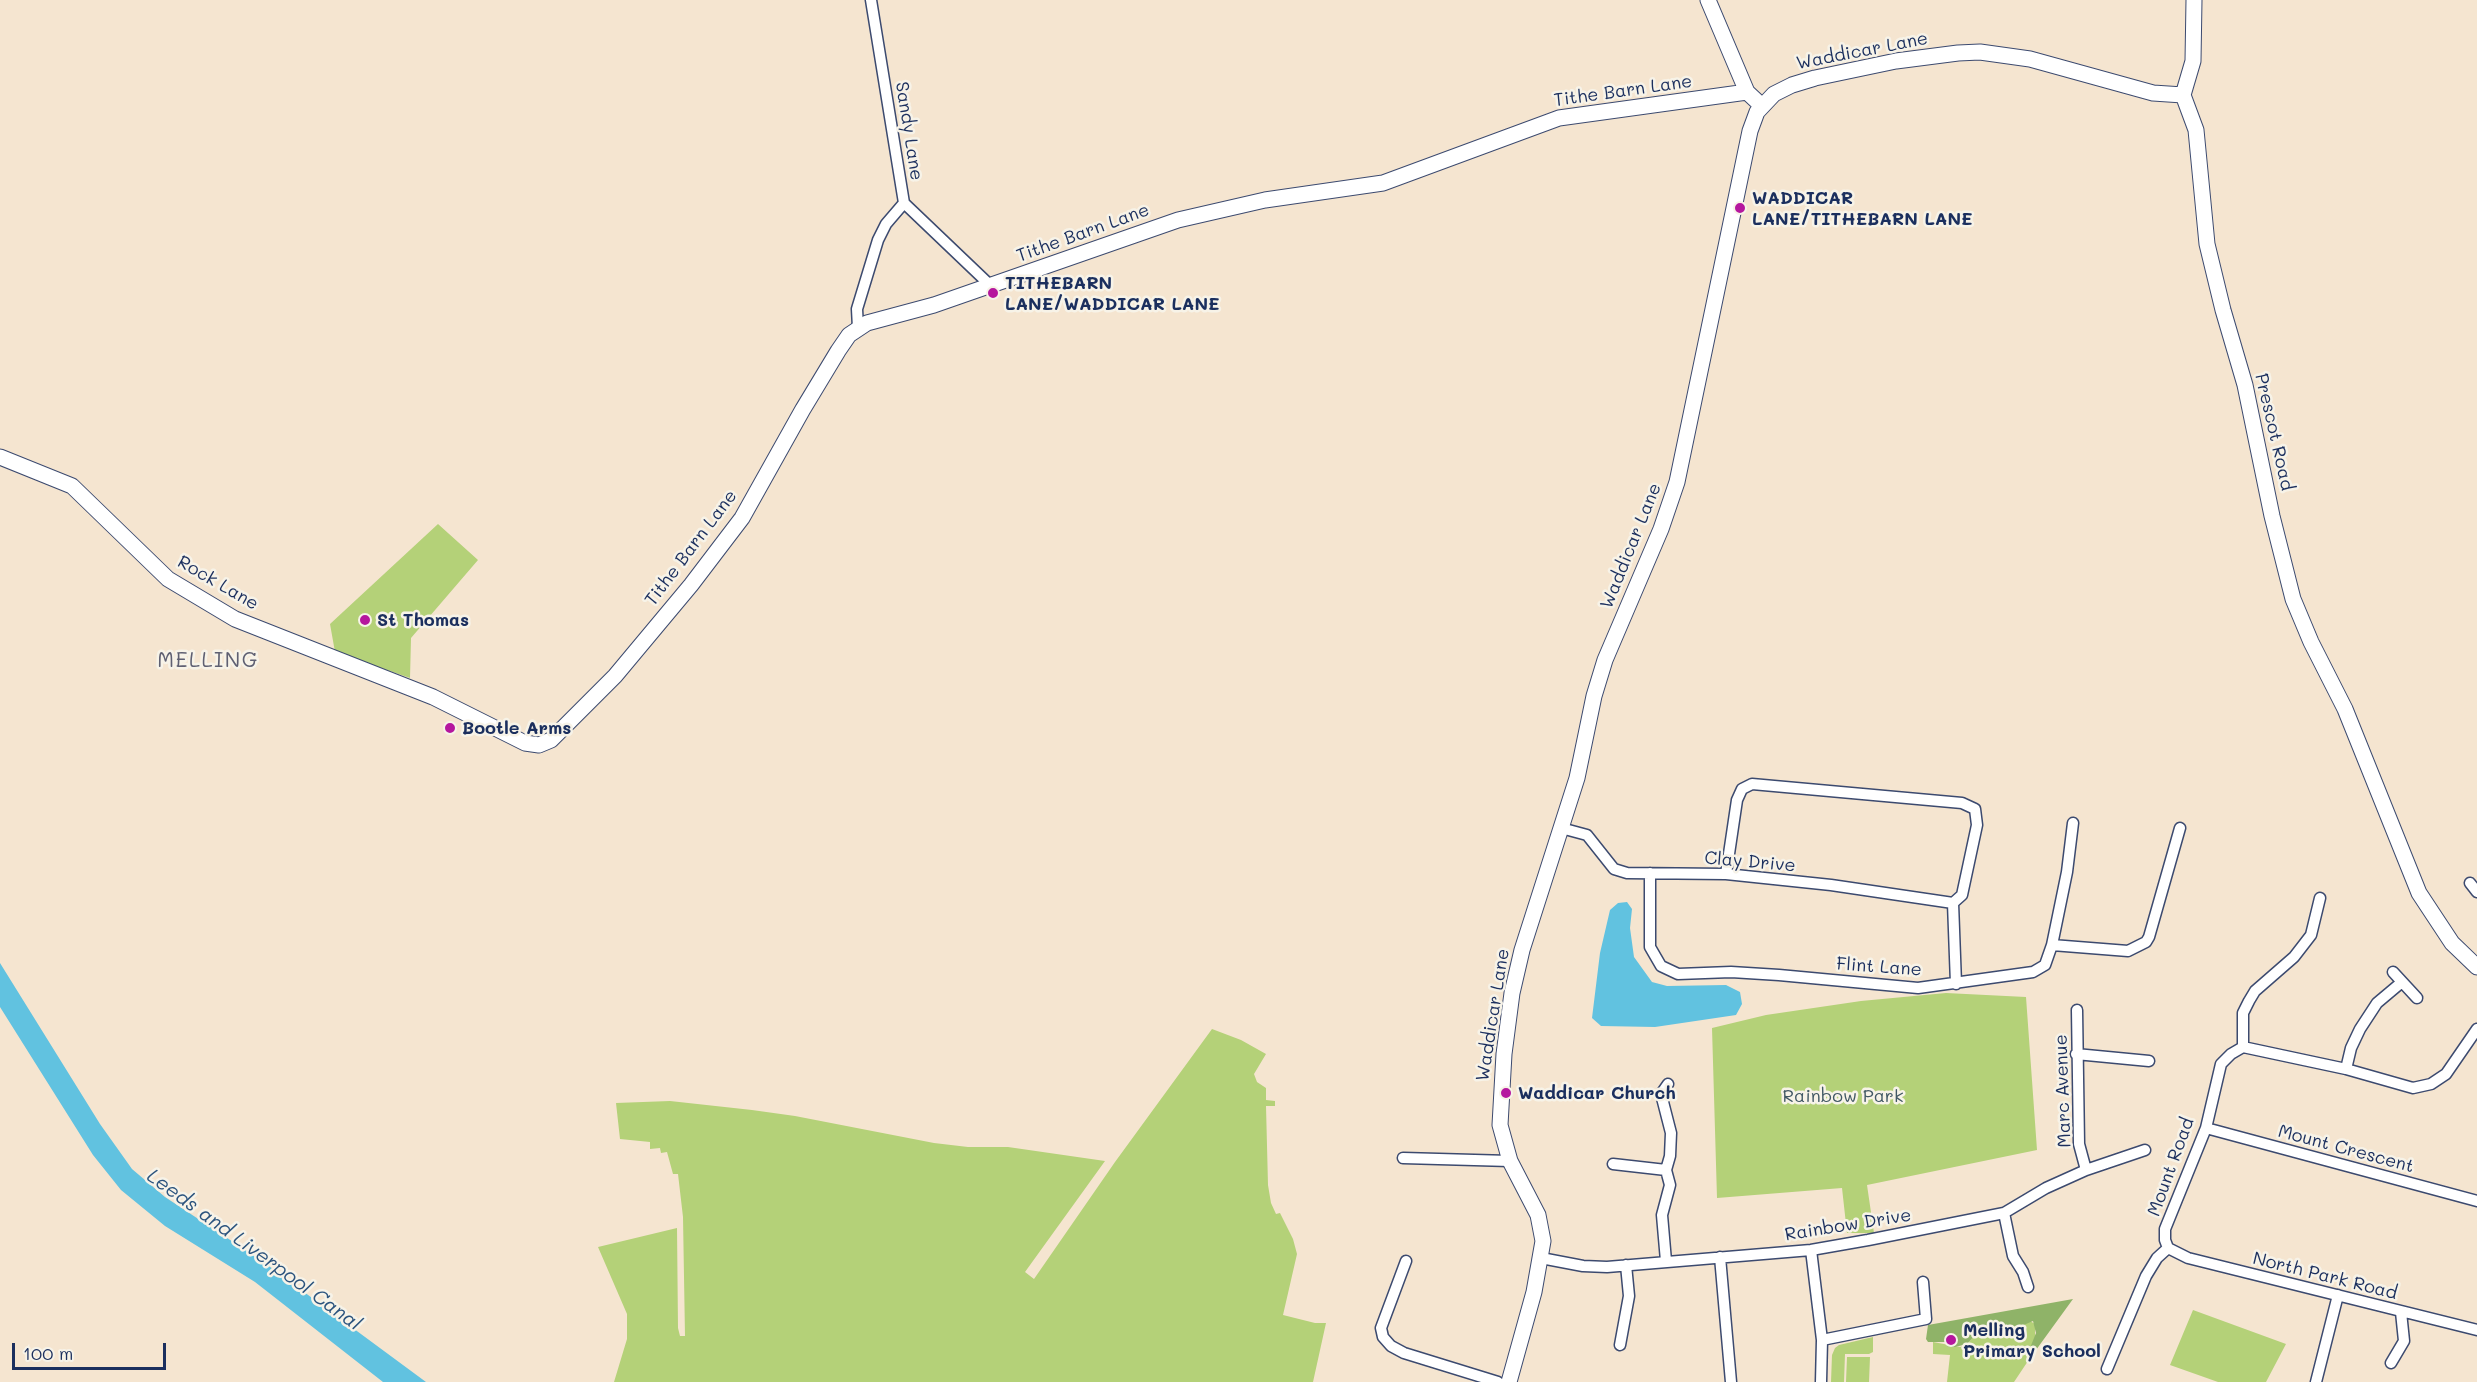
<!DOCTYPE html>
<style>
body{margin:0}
#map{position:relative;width:2477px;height:1382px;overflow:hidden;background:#f5e5d0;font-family:Mali,sans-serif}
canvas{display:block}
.scale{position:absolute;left:12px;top:1343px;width:154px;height:27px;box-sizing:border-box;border:3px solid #1b2f5e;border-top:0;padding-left:8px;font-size:18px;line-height:21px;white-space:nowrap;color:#1b2f5e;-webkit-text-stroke:4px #f7f3e8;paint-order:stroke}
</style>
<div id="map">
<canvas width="2477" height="1382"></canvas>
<div class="scale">100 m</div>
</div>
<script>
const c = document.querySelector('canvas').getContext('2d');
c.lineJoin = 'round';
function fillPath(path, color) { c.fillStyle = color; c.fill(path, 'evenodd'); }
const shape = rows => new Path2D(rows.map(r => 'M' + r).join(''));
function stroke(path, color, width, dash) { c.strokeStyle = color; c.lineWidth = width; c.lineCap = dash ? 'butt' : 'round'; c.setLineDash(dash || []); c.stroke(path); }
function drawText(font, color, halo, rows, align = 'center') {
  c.font = font + ' Mali,sans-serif'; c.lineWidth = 5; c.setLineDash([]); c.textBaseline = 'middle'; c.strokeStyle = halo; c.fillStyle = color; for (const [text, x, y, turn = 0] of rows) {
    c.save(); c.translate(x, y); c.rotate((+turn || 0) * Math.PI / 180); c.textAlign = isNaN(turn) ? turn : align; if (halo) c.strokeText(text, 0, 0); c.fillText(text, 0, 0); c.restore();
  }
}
fillPath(shape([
 [438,524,478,560,411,638,410,678,335,652,330,624],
 [1946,993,2026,997,2037,1150,1867,1185,1874,1233,1847,1233,1842,1188,1717,1198,1712,1028,1766,1015,1861,1001],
 [1212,1029,1241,1040,1266,1054,1254,1074,1257,1082,1266,1088,1266,1100,1275,1101,1275,1106,1266,1106,1268,1185,1271,1203,1276,1214,1280,1213,1293,1239,1297,1254,1283,1315,1315,1323,1326,1323,1313,1382,614,1382,627,1339,627,1314,598,1247,677,1228,678,1328,680,1336,685,1336,683,1217,678,1174,673,1174,667,1152,661,1153,660,1148,650,1149,650,1142,620,1139,616,1103,670,1101,752,1110,795,1116,934,1143,968,1147,1008,1147,1105,1161,1025,1272,1034,1279,1115,1162],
 [2193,1310,2286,1344,2266,1382,2218,1382,2170,1365],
 [2030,1321,2035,1324,2035,1340,2028,1361,2014,1382,1947,1382,1950,1355,1933,1354,1933,1342,1960,1347,1967,1344,1978,1332,1999,1333,2007,1328,2019,1327],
 [1873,1337,1873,1352,1869,1354,1845,1354,1844,1382,1831,1382,1832,1355,1835,1348,1839,1345],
 [1847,1357,1870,1357,1869,1382,1846,1382]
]), '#b4d178');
fillPath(shape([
 [2073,1299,2028,1361,2028,1353,2036,1333,2033,1321,2019,1327,2007,1328,1999,1333,1978,1332,1967,1344,1955,1347,1948,1347,1945,1342,1928,1342,1926,1339,1928,1325]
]), '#8fb368');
fillPath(shape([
 [1627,902,1632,909,1630,928,1634,957,1652,982,1667,986,1726,985,1740,992,1742,1004,1736,1015,1655,1027,1601,1026,1592,1018,1600,953,1610,910,1618,903],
 [0,963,100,1124,132,1169,165,1197,262,1261,426,1382,383,1382,255,1282,165,1226,121,1190,93,1155,0,1007]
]), '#61c2e0');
const street = shape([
 [904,203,991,286],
 [858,328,857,309,878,240,886,224,904,203,871,0],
 [1561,828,1587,835,1614,869,1627,873,1726,874,1831,885,1953,903],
 [1650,873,1650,947,1661,966,1678,974,1731,972,1779,975,1918,988,2033,972,2045,965,2052,945,2067,872,2073,823],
 [1726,874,1737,800,1742,789,1752,784,1962,803,1975,809,1977,825,1962,895,1953,903],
 [2470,883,2477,892],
 [1953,903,1956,984],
 [2052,945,2128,951,2146,942,2149,937,2180,828],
 [2393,972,2417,998],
 [2077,1010,2079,1144,2086,1170],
 [2243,1047,2346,1069,2413,1088,2431,1084,2446,1074,2477,1029],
 [2243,1047,2243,1013,2249,1001,2255,991,2294,957,2311,935,2320,898],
 [2076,1054,2149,1061],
 [2346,1069,2351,1048,2360,1029,2377,1003,2402,982],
 [2206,1128,2477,1201],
 [1403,1158,1510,1161],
 [1613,1164,1666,1170],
 [2004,1213,2013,1256,2023,1272,2028,1287],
 [2168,1248,2188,1258,2477,1330],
 [1811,1250,1822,1340,1821,1382],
 [1720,1257,1731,1382],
 [1541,1258,1583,1266,1607,1267,1811,1250,1868,1240,2004,1213,2046,1188,2086,1170,2145,1150],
 [1406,1261,1381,1328,1383,1337,1391,1346,1404,1353,1498,1382],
 [1666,1261,1662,1215,1670,1185,1666,1170,1670,1156,1671,1133,1661,1094,1668,1084],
 [1822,1340,1926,1319,1923,1282],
 [1620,1345,1629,1296,1626,1265],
 [2391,1363,2404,1341,2401,1312],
 [2107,1369,2146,1276,2157,1258,2168,1248,2165,1240,2165,1229,2206,1128,2221,1064,2231,1054,2243,1047],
 [2316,1382,2338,1295]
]);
const secondary = shape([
 [1708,0,1747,92],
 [2194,0,2193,61,2183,95,2196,130,2207,244,2223,310,2245,385,2272,516,2293,599,2311,642,2345,709,2419,893,2452,943,2477,967],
 [0,457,72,486,168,579,235,619,433,697,525,743,539,745,551,740,615,676,691,585,742,518,803,409,838,351,849,335,867,323,934,305,1178,220,1265,200,1383,183,1559,118,1747,92,1762,106],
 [1509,1382,1534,1292,1543,1241,1538,1215,1510,1161,1500,1125,1504,1054,1512,993,1522,950,1577,778,1594,696,1605,660,1661,529,1677,482,1750,131,1757,112,1774,94,1792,85,1815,78,1896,61,1958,53,1980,52,2030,59,2153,93,2183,95]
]);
stroke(street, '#3c4a6f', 13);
stroke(secondary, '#3c4a6f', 17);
stroke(street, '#fff', 10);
stroke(secondary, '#fff', 15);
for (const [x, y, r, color] of [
 [1740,208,6,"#b5179e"],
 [993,293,6,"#b5179e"],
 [365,620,6,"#b5179e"],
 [450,728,6,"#b5179e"],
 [1506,1093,6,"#b5179e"],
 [1951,1340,6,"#b5179e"]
]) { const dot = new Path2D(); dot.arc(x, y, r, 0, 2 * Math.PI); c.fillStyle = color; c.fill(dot); stroke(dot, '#f7f3e8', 2); }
drawText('18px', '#1b2f5e', '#f7f3e8', [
 ["Waddicar Lane",1862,51,-11],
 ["Tithe Barn Lane",1623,91,-8],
 ["Sandy Lane",909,131,81],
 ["Tithe Barn Lane",1083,233,-20],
 ["Prescot Road",2274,432,77],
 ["Waddicar Lane",1631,546,-68],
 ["Tithe Barn Lane",691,548,-53],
 ["Rock Lane",218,583,30],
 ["Clay Drive",1750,862,5],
 ["Flint Lane",1879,967,4],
 ["Waddicar Lane",1493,1015,-81],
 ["Marc Avenue",2063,1091,-92],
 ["Mount Crescent",2346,1149,15],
 ["Mount Road",2171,1167,-70],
 ["Rainbow Drive",1848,1225,-9],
 ["North Park Road",2325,1276,14]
]);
drawText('bold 18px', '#1b2f5e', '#f7f3e8', [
 ["WADDICAR",1752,198],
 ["LANE/TITHEBARN LANE",1752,219],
 ["TITHEBARN",1005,283],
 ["LANE/WADDICAR LANE",1005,304],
 ["St Thomas",377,620],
 ["Bootle Arms",462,728],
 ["Waddicar Church",1518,1093],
 ["Melling",1963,1330],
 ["Primary School",1963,1351]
], 'left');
drawText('18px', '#415864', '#f7f3e8', [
 ["Rainbow Park",1843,1096]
]);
drawText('italic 20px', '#2c547e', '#f7f3e8', [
 ["Leeds and Liverpool Canal",254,1250,36]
]);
c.letterSpacing = '1.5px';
drawText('21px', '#5f6072', '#f7f3e8', [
 ["MELLING",208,661]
]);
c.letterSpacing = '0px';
</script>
